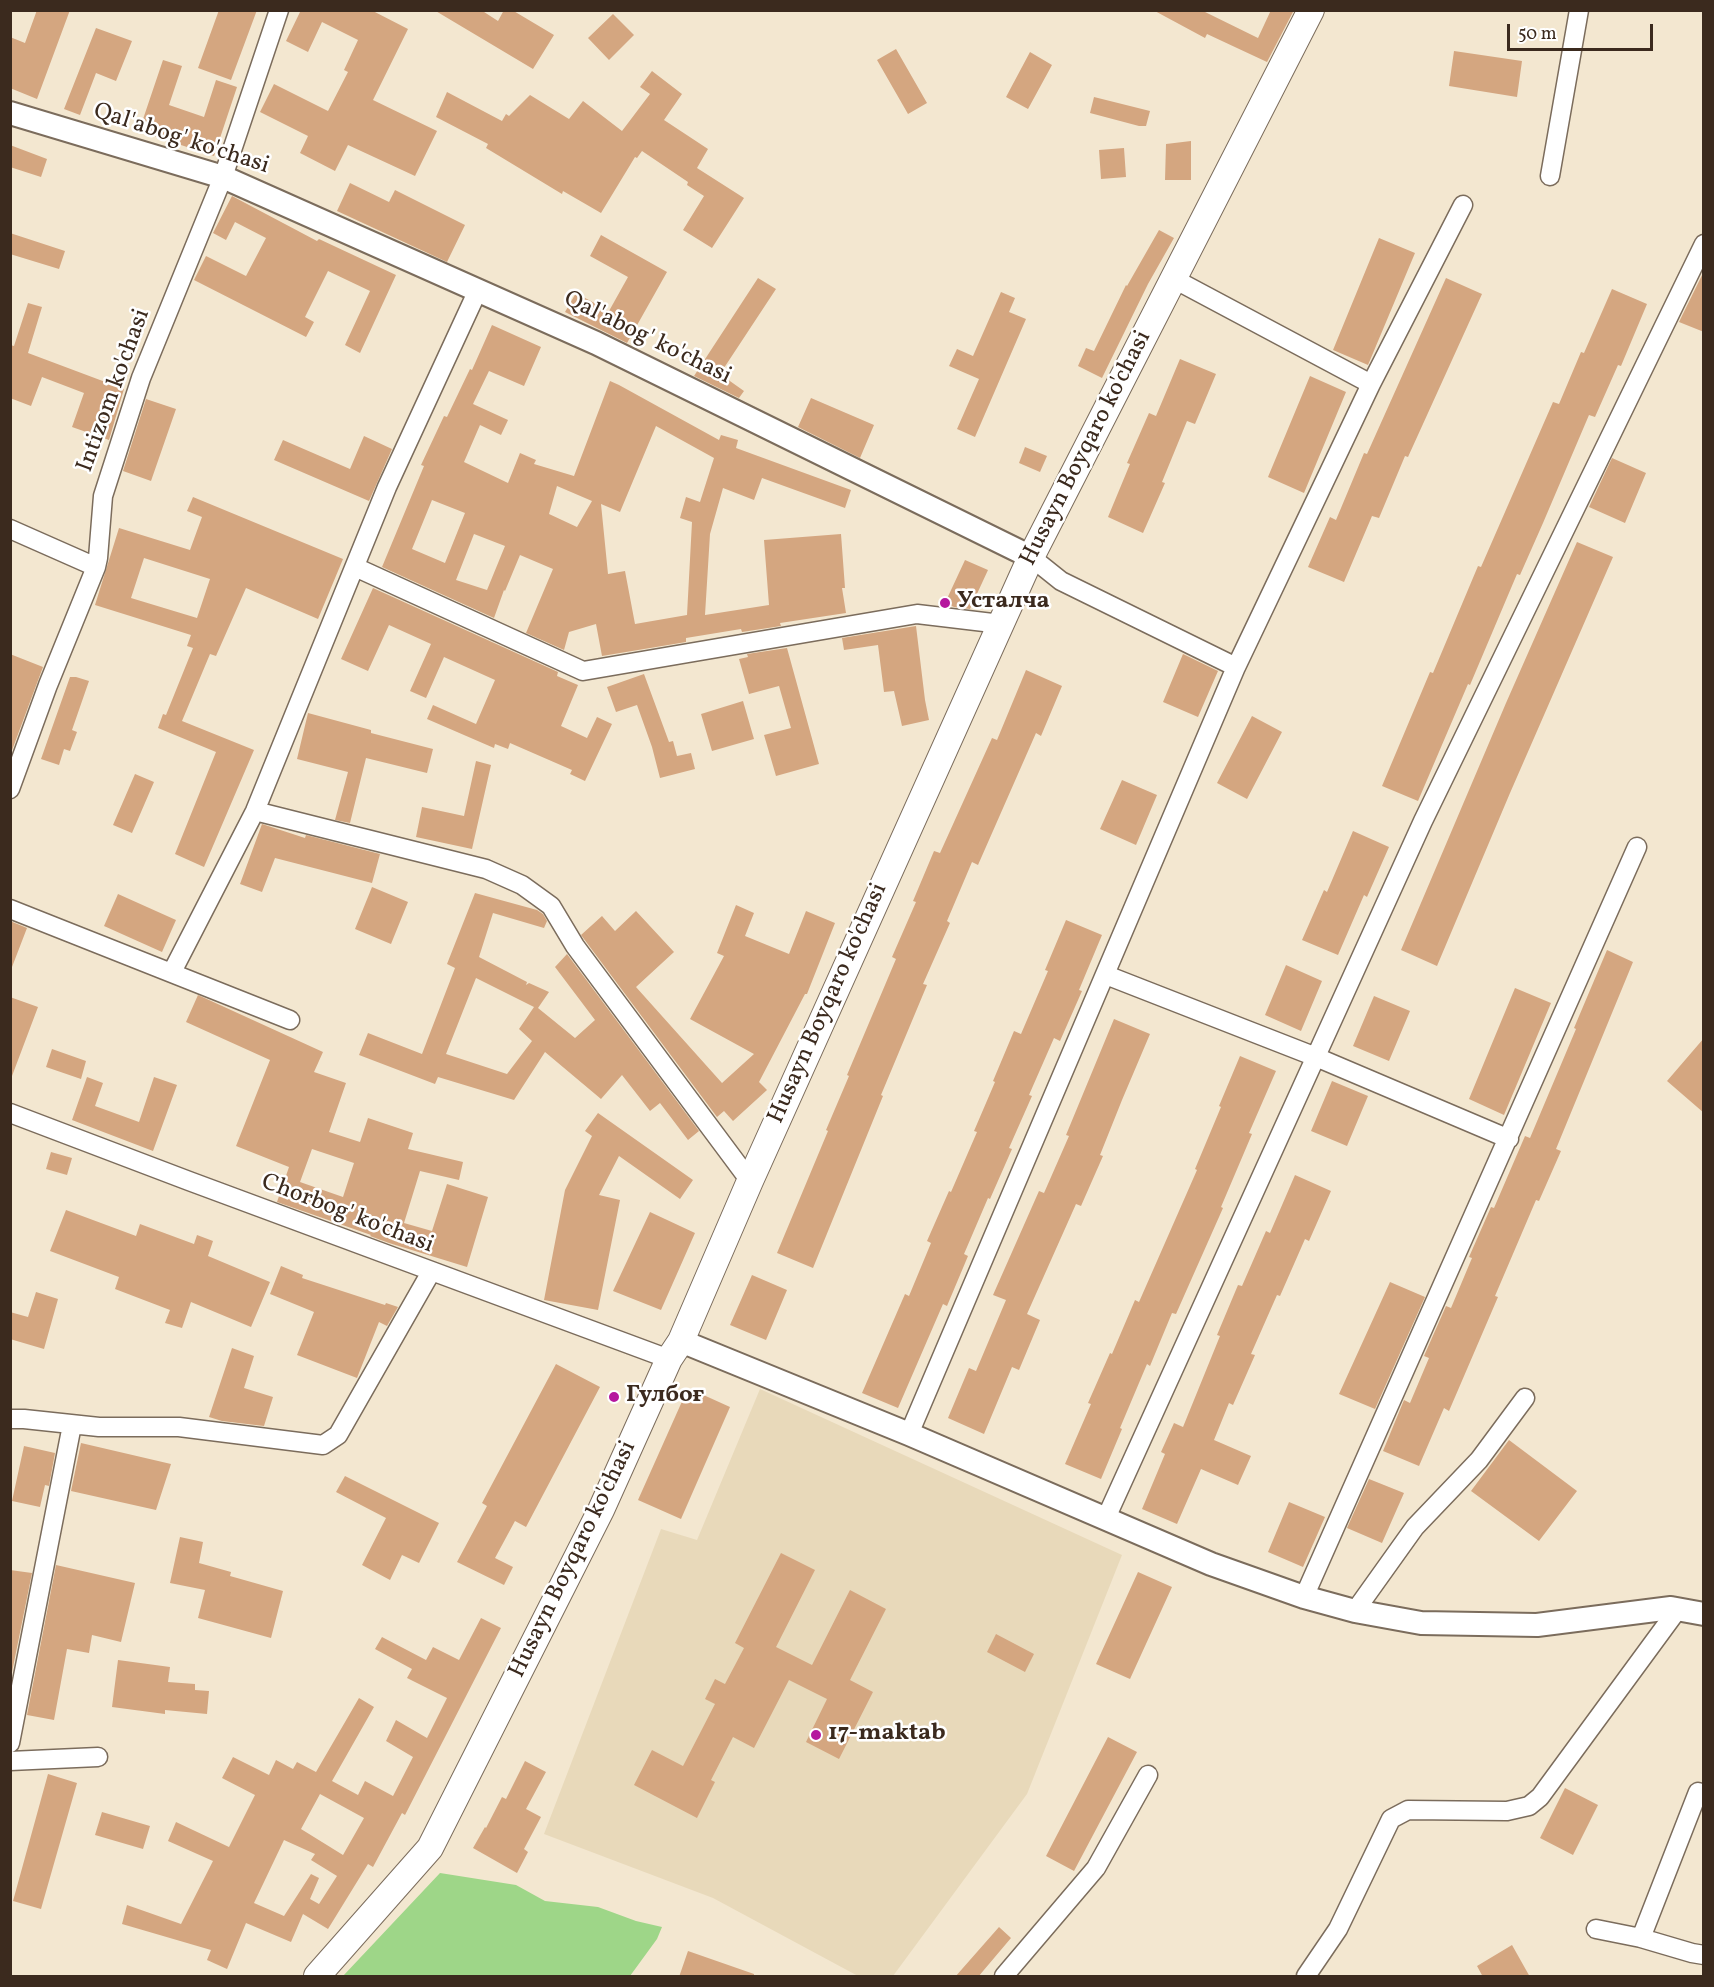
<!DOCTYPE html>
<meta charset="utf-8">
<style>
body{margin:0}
#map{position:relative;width:1714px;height:1987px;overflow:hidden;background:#f3e7d0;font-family:Vollkorn,serif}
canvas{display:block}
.frame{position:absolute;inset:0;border:12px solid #3b2a1e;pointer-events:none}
.scale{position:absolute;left:1507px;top:24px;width:146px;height:27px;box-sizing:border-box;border:3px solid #3b2a1e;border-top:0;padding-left:8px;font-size:18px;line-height:21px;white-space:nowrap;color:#3b2a1e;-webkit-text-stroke:4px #fff;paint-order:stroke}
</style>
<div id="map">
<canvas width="1714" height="1987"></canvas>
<div class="frame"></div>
<div class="scale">50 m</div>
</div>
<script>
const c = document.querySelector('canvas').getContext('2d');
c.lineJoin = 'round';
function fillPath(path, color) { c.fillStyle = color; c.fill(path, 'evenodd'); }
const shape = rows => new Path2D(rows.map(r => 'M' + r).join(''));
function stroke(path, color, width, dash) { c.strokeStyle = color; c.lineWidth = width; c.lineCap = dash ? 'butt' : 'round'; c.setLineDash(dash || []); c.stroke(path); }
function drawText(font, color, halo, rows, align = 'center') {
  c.font = font + ' Vollkorn,serif'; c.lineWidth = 5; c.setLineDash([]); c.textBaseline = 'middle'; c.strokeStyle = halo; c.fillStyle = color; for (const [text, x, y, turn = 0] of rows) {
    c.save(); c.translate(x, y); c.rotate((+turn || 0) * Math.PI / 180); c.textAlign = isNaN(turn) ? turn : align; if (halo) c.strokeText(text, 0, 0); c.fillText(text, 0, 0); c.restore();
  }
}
fillPath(shape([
 [760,1389,1122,1555,1027,1794,893,1976,858,1976,713,1898,544,1834,661,1529,697,1540]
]), '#e8d9ba');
fillPath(shape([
 [440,1873,516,1885,545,1901,598,1907,636,1921,662,1927,657,1939,630,1976,343,1976]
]), '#9ed688');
fillPath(shape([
 [37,10,70,10,37,99,10,88,10,37,25,43],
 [219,10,257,10,231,80,198,68],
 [297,10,371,10,408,29,373,100,437,131,415,176,348,145,335,171,300,153,308,136,260,112,274,84,328,111,348,72,344,70,358,40,322,22,308,52,286,41,300,12],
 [434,10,481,10,498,21,504,10,512,10,554,35,533,69],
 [1153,10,1201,10,1258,38,1271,10,1294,10,1267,62,1207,34,1205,38],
 [613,14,634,35,609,60,588,38],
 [96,28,132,41,116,81,96,73,80,115,64,109],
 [896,49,927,103,908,114,877,60],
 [1454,51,1522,61,1517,97,1449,86],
 [1030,52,1052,65,1028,109,1006,97],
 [163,60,182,66,169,105,204,117,216,80,237,87,214,156,139,131],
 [652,71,682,94,664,120,708,149,697,168,744,198,712,248,683,230,704,196,687,185,688,182,642,151,637,158,635,157,601,213,563,191,562,194,486,148,488,144,436,117,447,92,502,121,506,114,509,116,530,95,569,119,583,101,622,131,650,94,640,87],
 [1094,97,1150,111,1146,126,1139,126,1090,113],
 [1191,141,1191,180,1165,180,1166,144],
 [10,145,47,159,41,177,10,167],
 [1124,148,1126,177,1101,179,1099,150],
 [350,183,389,202,395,190,465,225,447,262,337,211],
 [232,196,317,241,319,239,396,275,360,353,345,345,370,291,328,271,305,317,314,322,306,337,194,280,206,256,246,276,266,238,235,222,226,240,213,233],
 [1159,230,1174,238,1148,284,1102,378,1078,366,1086,348,1094,351,1126,285,1127,286],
 [10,233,65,251,59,269,10,254],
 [601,235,667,272,627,343,565,312,576,293,609,311,628,277,590,256],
 [1379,238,1415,253,1368,365,1333,350],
 [1704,271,1704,332,1679,322],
 [758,278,776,289,720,374,744,391,739,398,694,376],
 [1446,278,1482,294,1408,457,1405,456,1379,518,1372,516,1344,582,1308,567,1330,517,1336,520,1364,453,1367,454],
 [1612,289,1647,304,1621,366,1618,365,1595,417,1589,415,1543,523,1520,575,1517,574,1470,685,1468,684,1418,801,1382,786,1430,672,1433,673,1478,566,1481,567,1553,402,1559,404,1581,352,1584,353],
 [1001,292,1015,298,1009,312,1026,319,975,437,957,429,979,379,949,366,957,349,973,356],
 [28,303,42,307,28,353,124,389,109,440,72,427,84,393,42,377,31,406,10,398,10,345,14,346],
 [492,325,541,347,524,386,489,371,473,404,508,420,501,435,480,425,464,462,508,483,520,453,536,460,534,464,574,476,610,381,619,385,719,440,721,435,738,440,736,448,851,490,845,508,762,478,754,500,723,488,710,534,705,615,769,605,764,540,841,534,845,588,842,588,846,613,780,623,781,626,742,632,741,629,686,638,686,642,602,656,596,624,569,632,564,650,526,633,553,569,520,555,505,591,504,590,494,618,382,567,424,466,421,465,444,416,447,417,470,369,472,370],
 [656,426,714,458,700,502,686,497,680,518,692,522,687,615,635,624,625,571,608,574,601,504,620,512],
 [557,486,592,501,577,527,549,514],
 [432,500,465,513,445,563,412,549],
 [474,534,505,546,487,590,456,580],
 [1180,359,1216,374,1195,424,1187,421,1162,482,1165,483,1143,533,1108,517,1130,464,1127,463,1149,413,1156,416],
 [1310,376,1346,392,1304,493,1268,477],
 [811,398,874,425,860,458,798,427],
 [146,399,176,409,151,481,123,471],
 [364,436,392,449,369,501,274,460,283,440,350,469],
 [1025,447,1047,456,1040,472,1019,463],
 [1612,458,1646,473,1625,523,1589,507],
 [193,497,343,559,318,619,246,588,216,656,210,654,182,721,254,750,204,867,175,854,216,752,158,728,163,714,166,715,193,648,187,646,191,635,95,605,119,528,190,550,202,517,187,511],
 [144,558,210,579,197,618,131,598],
 [1577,542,1613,557,1510,793,1437,966,1401,950,1506,703],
 [965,560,988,570,970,609,954,607,945,603],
 [373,588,558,672,557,676,578,685,561,726,587,738,597,717,612,724,585,781,570,774,572,770,510,743,508,749,495,744,494,748,427,719,433,705,476,724,495,680,444,657,426,698,410,691,431,644,389,625,368,671,341,659],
 [916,626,925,700,929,720,902,726,894,691,884,692,878,645,844,650,842,638],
 [787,648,819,764,776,776,764,735,791,728,779,686,749,694,739,659,748,657,747,654],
 [10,654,43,667,11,753,10,752],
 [1183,654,1218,671,1198,717,1163,702],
 [1026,670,1062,686,1041,736,1036,733,978,865,972,862,947,921,950,923,923,984,927,985,881,1095,883,1096,813,1268,777,1253,828,1131,826,1130,849,1076,847,1075,896,959,892,957,916,902,913,901,934,851,940,853,992,738,997,740],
 [644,674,669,742,673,741,677,756,691,753,695,769,660,778,652,747,637,705,616,712,607,687],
 [70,677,76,677,89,681,72,730,77,732,70,751,64,749,59,765,41,759],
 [743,701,754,739,712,751,701,714],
 [308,713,371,730,371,733,433,749,427,773,366,758,350,823,335,820,348,772,297,759],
 [1252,716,1282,732,1247,799,1217,783],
 [476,761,491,765,472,849,416,837,422,807,464,816],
 [135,774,154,782,132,833,113,825],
 [1122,780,1157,795,1136,845,1100,829],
 [262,824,305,838,306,835,380,854,372,883,275,858,262,892,240,884],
 [1353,831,1389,847,1367,897,1364,895,1338,955,1302,940,1324,890,1327,892],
 [372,887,408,902,391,944,355,929],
 [475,893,537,910,543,914,547,921,544,928,493,913,479,957,527,982,526,985,529,983,549,992,538,1008,575,1038,595,1020,555,967,567,954,699,1131,688,1140,660,1103,650,1111,622,1075,601,1099,545,1052,514,1100,438,1077,435,1084,359,1055,368,1033,422,1054,455,968,447,964],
 [476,978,534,1007,519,1029,532,1041,507,1074,446,1054],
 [118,894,176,920,162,952,104,926],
 [736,905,754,913,745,936,789,954,806,911,835,923,807,994,805,994,759,1082,767,1090,733,1121,724,1111,717,1117,581,935,602,916,615,931,636,911,674,952,636,987,722,1083,754,1054,690,1019,724,956,717,953],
 [1066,920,1102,935,1079,990,1082,991,1060,1041,1054,1038,1029,1095,1032,1096,1009,1148,1012,1149,990,1199,988,1198,964,1254,968,1256,947,1306,943,1304,898,1408,862,1393,905,1294,909,1296,931,1243,927,1241,949,1191,951,1192,977,1132,974,1131,995,1082,993,1081,1014,1031,1021,1034,1048,971,1045,970],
 [10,921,27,928,12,967,10,967],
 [1607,950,1633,962,1556,1149,1561,1151,1539,1201,1536,1200,1495,1296,1498,1297,1449,1411,1444,1408,1419,1466,1383,1451,1404,1400,1410,1403,1429,1358,1424,1356,1446,1306,1451,1308,1472,1258,1469,1257,1491,1207,1494,1208,1525,1136,1530,1138,1576,1029,1574,1028],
 [1286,965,1322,981,1301,1031,1265,1015],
 [1515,988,1551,1003,1504,1115,1469,1099],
 [198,995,323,1052,314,1072,346,1083,329,1132,360,1142,368,1118,413,1133,408,1149,463,1162,459,1180,420,1171,404,1223,432,1231,447,1184,488,1197,467,1267,389,1243,370,1236,371,1235,277,1202,289,1167,236,1146,270,1060,186,1022],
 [312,1149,354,1163,343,1197,300,1182],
 [1374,996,1410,1011,1389,1061,1353,1046],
 [10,997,38,1007,12,1076,10,1076],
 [1114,1019,1150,1034,1122,1100,1100,1155,1103,1156,1081,1206,1076,1204,1027,1314,1040,1320,1019,1370,1012,1367,984,1434,948,1418,969,1368,976,1371,1006,1300,993,1295,1039,1191,1044,1193,1069,1136,1066,1135],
 [1704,1038,1704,1113,1667,1081],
 [52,1049,86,1061,81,1079,46,1067],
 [1240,1056,1276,1071,1249,1133,1252,1134,1221,1207,1223,1208,1176,1314,1172,1313,1150,1366,1147,1364,1120,1428,1122,1429,1101,1479,1065,1464,1091,1404,1088,1403,1110,1353,1112,1354,1135,1300,1139,1302,1197,1170,1195,1169,1221,1107,1219,1106],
 [87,1077,103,1083,95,1106,139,1122,154,1077,177,1085,153,1151,72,1120],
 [1332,1081,1368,1096,1347,1146,1311,1131],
 [598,1113,693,1180,680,1199,619,1156,599,1195,620,1200,598,1310,544,1300,565,1190,592,1136,585,1131],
 [51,1152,72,1158,67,1175,46,1169],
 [1295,1175,1331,1191,1309,1241,1305,1239,1280,1296,1277,1295,1251,1354,1255,1355,1233,1405,1229,1403,1214,1440,1251,1456,1238,1485,1201,1469,1177,1524,1142,1509,1165,1454,1161,1452,1174,1423,1183,1427,1220,1336,1217,1335,1238,1285,1242,1286,1266,1231,1270,1233],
 [66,1210,136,1236,140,1224,194,1244,197,1235,213,1241,208,1256,270,1282,251,1327,191,1302,182,1328,165,1323,170,1310,115,1289,119,1277,50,1251],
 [650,1212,695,1233,661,1310,613,1291],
 [281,1266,303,1275,302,1278,385,1305,386,1303,398,1307,387,1326,379,1322,357,1378,297,1355,314,1312,270,1294],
 [752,1275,787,1290,766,1340,730,1325],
 [1390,1282,1425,1297,1375,1409,1339,1394],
 [36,1292,58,1299,44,1349,10,1339,10,1312,28,1317],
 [232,1348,254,1356,244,1388,273,1397,264,1426,222,1421,209,1417],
 [556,1364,600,1387,526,1527,515,1521,495,1558,513,1567,504,1585,457,1562,487,1506,482,1503],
 [688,1388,730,1407,681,1519,638,1500],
 [1509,1440,1577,1491,1539,1541,1471,1491],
 [81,1443,171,1464,156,1510,71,1491],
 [24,1446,55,1453,49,1486,45,1485,40,1507,12,1501],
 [345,1476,439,1523,419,1563,402,1555,390,1580,362,1565,386,1518,336,1492],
 [1369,1479,1404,1493,1382,1543,1347,1528],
 [1289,1502,1325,1517,1303,1567,1268,1552],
 [180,1537,203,1542,199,1563,231,1572,230,1576,283,1591,271,1638,198,1618,205,1590,170,1583],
 [781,1553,815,1570,776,1647,812,1665,850,1590,886,1609,850,1680,873,1692,839,1759,806,1742,827,1699,789,1680,754,1748,733,1737,711,1780,715,1782,697,1818,634,1785,652,1750,683,1766,715,1704,705,1699,715,1679,725,1684,744,1648,735,1643],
 [56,1565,135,1583,121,1642,92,1635,89,1653,67,1649,54,1720,27,1715],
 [10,1570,32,1573,10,1682],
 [1138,1572,1172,1587,1130,1679,1096,1664],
 [481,1618,501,1628,405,1815,402,1813,373,1867,368,1864,328,1929,303,1914,291,1942,246,1923,227,1969,207,1960,211,1950,122,1924,127,1905,181,1924,213,1861,168,1841,176,1822,229,1847,255,1795,222,1778,233,1757,269,1775,276,1760,293,1769,297,1762,316,1772,359,1698,374,1707,332,1781,358,1795,365,1781,393,1796,413,1757,386,1741,396,1720,427,1738,447,1698,407,1678,412,1669,375,1649,382,1637,426,1660,433,1647,459,1660],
 [320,1794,364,1818,343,1855,301,1829],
 [284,1840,315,1854,311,1860,337,1876,319,1904,310,1899,319,1878,311,1874,284,1916,254,1903],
 [996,1634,1034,1654,1025,1672,987,1652],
 [118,1660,170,1667,168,1682,195,1684,195,1690,209,1691,207,1714,165,1710,165,1714,112,1707],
 [1108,1737,1137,1752,1074,1871,1046,1856],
 [525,1761,546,1772,526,1809,541,1817,524,1849,528,1852,517,1873,473,1848,485,1827,486,1828,502,1797,506,1799],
 [48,1774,77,1783,41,1909,13,1901],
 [1565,1788,1598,1805,1573,1855,1540,1838],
 [102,1812,150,1826,143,1849,95,1835],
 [999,1927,1011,1938,978,1977,955,1977],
 [1512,1945,1530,1977,1483,1977,1477,1966],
 [688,1951,754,1974,754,1977,679,1977]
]), '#d4a680');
const minor = shape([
 [1550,176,1579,10],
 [1174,279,1371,384,1463,205],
 [10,529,96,567],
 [1031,557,1061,581,1236,667],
 [355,567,583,671,917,614,1001,624],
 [10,789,48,685,96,567,98,558,103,496,141,378,223,177,279,10],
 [255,811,486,869,522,885,551,906,575,946,750,1181],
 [10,909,290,1020],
 [172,972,255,811,387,487,478,290],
 [1106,975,1316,1057,1509,1139],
 [10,1113,189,1181,669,1359],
 [10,1419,24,1419,99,1427,179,1427,323,1445,338,1435,431,1272],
 [909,1434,1236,667,1371,384],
 [1106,1518,1423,821,1704,244],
 [1304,1597,1637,847],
 [1355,1611,1415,1527,1479,1460,1525,1398],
 [10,1743,72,1425],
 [10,1761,98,1757],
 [1596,1929,1641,1938,1692,1953,1704,1955],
 [1641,1938,1698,1792],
 [1004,1976,1096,1868,1148,1775],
 [1306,1976,1338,1929,1391,1819,1408,1810,1507,1811,1529,1806,1540,1797,1678,1609]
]);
const tertiary = shape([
 [10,113,223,177,596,343,1031,557],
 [681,1341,909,1434,1211,1564,1304,1597,1355,1611,1421,1623,1537,1625,1671,1608,1704,1614]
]);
const secondary = shape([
 [317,1976,430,1848,601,1510,669,1359,681,1341,750,1181,1031,557,1311,10]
]);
stroke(minor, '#7b6c5c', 21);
stroke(tertiary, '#7b6c5c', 26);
stroke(secondary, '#7b6c5c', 28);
stroke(minor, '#fff', 18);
stroke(tertiary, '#fff', 22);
stroke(secondary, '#fff', 26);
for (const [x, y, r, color] of [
 [945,603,6,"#b5179e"],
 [614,1397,6,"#b5179e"],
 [816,1735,6,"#b5179e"]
]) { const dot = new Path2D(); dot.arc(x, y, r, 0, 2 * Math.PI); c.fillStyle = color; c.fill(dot); stroke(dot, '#fff', 2); }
drawText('24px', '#3b2a1e', '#fff', [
 ["Qal'abog' ko'chasi",181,140,18],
 ["Qal'abog' ko'chasi",647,339,26],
 ["Intizom ko'chasi",115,391,-70],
 ["Husayn Boyqaro ko'chasi",1087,449,-63],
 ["Husayn Boyqaro ko'chasi",829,1004,-66],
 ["Сhorbog' ko'chasi",347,1215,21],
 ["Husayn Boyqaro ko'chasi",574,1560,-64]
]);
drawText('bold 24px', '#3b2a1e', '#fff', [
 ["Усталча",957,603],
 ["Гулбоғ",626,1397],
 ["17-maktab",828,1735]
], 'left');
</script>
